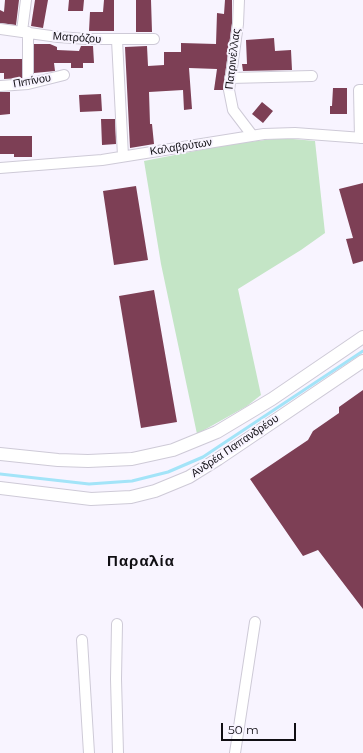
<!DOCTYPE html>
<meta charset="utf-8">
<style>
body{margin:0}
#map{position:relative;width:363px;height:753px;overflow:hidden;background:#f8f4ff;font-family:Montserrat,sans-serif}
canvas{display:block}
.scale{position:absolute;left:221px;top:723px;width:75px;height:18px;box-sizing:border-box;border:2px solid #100e13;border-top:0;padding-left:5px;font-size:12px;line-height:14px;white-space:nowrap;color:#100e13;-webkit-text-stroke:3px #f8f4ff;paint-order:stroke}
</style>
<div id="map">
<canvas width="363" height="753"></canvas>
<div class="scale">50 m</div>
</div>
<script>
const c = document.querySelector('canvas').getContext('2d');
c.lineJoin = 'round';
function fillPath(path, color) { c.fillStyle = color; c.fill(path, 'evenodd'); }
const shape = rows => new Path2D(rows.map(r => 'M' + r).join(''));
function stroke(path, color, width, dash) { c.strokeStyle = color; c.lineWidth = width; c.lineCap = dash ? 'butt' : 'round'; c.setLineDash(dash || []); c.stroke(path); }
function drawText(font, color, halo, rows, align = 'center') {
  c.font = font + ' Montserrat,sans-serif'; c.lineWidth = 4; c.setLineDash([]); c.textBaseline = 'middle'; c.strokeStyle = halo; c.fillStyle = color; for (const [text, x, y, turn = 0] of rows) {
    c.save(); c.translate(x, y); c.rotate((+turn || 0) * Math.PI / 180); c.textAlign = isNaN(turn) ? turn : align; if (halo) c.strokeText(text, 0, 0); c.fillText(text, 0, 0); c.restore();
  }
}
fillPath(shape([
 [282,138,315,141,325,233,301,250,238,289,261,395,247,406,197,434,161,264,144,161,231,144]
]), '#c4e5c6');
stroke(shape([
 [0,474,89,484,132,481,168,472,203,457,221,445,363,351]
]), '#a3e4f8', 3);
fillPath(shape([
 [5,0,19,0,16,25,0,23,0,10,4,12],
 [35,0,48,0,43,28,31,26],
 [69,0,84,0,83,11,68,11],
 [104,0,114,0,114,31,89,31,90,12,103,12],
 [136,0,151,0,152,32,136,32],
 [225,0,232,0,232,23,223,90,214,90,217,69,189,68,192,109,184,110,183,90,149,92,150,124,152,124,154,144,130,148,125,47,147,46,148,66,164,65,164,52,181,52,181,43,216,44,217,13,224,14],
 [274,38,275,51,291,50,292,70,243,71,242,64,247,64,246,40],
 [34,44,50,44,57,47,57,50,79,51,81,46,93,46,94,63,83,63,83,68,71,68,71,63,54,63,55,71,34,73],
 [0,59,22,59,22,78,4,79,4,73,0,73],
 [333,88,347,88,347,114,330,114,330,106,332,106],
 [0,92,10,92,10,114,0,115],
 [101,94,102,111,80,112,79,95],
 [262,102,273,111,263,123,252,114],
 [101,119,115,119,116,144,102,145],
 [0,136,32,136,32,157,14,157,14,154,0,154],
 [363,183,363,261,353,264,346,239,353,238,339,189],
 [136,186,148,260,114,265,103,191],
 [154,290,177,422,141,428,119,296],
 [363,390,363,609,318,550,303,556,250,479,308,440,313,431,339,413,339,407]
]), '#7d3f55');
const minor = shape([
 [239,0,238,24,229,90,233,110,252,135],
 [0,29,58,37,87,39,154,39],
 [22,31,26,0],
 [28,32,28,84],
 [117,40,123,156],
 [230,78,312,76],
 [0,86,28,84,64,75],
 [360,138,359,90,363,90],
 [0,168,102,160,264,134,295,133,363,138],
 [117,624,116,679,118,753],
 [82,640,89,753],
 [235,753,255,622]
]);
const major = shape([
 [0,454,58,460,88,461,132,459,173,450,217,432,272,399,363,337],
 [0,488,91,499,131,497,155,491,189,477,218,459,363,361]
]);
stroke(minor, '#cecad7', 12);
stroke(major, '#cecad7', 14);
stroke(minor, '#fff', 10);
stroke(major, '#fff', 12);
drawText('11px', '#100e13', '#f8f4ff', [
 ["Ματρόζου",77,38,4],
 ["Πατρινέλλας",233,59,-83],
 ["Πιπίνου",32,81,-10],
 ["Καλαβρύτων",181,147,-9],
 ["Ανδρέα Παπανδρέου",235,446,-34]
]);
c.letterSpacing = '1px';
drawText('bold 15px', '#100e13', '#f8f4ff', [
 ["Παραλία",141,562]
]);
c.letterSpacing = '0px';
</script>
